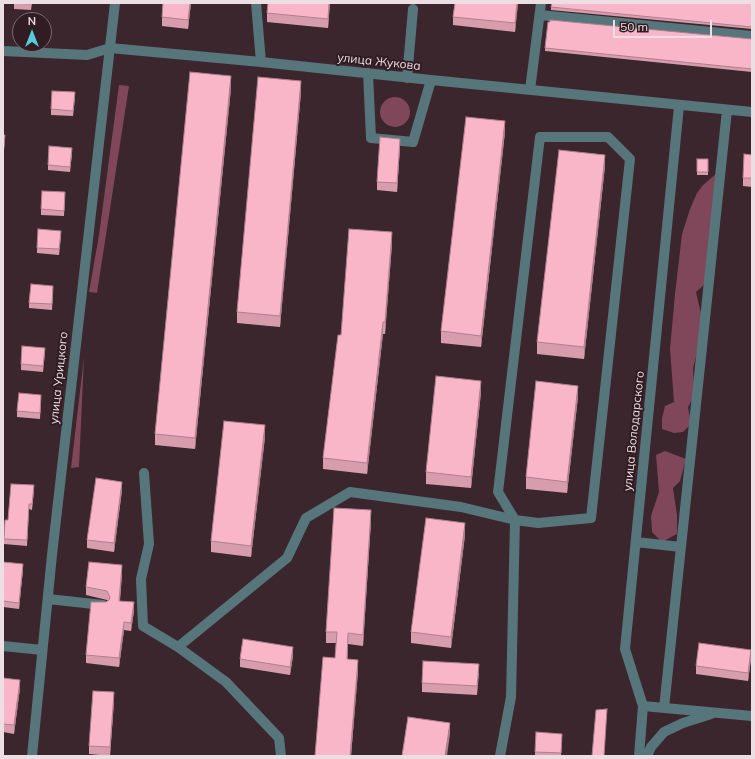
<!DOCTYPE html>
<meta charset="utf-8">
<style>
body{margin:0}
#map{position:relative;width:755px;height:759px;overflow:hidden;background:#3a262c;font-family:Mulish,sans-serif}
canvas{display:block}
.frame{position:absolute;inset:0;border:4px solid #ecdee2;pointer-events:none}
.north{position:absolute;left:12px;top:12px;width:40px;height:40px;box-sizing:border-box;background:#301c22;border:1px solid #7b6a6f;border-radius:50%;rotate:0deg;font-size:11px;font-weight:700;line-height:16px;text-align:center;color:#ecdee2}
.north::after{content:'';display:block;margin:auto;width:14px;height:18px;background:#53cbdb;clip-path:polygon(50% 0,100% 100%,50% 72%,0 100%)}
.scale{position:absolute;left:613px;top:20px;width:99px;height:18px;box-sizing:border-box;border:2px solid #ecdee2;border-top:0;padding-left:5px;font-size:12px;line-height:14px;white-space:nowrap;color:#ecdee2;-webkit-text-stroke:3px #301c22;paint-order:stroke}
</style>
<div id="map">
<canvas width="755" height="759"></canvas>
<div class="frame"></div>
<div class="north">N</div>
<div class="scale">50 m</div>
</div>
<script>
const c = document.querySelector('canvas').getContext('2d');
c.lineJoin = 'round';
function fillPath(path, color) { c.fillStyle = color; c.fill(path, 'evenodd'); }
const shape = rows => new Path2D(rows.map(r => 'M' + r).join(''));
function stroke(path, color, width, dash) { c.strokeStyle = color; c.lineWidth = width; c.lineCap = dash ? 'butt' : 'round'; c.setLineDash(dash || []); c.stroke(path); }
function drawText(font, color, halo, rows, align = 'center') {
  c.font = font + ' Mulish,sans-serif'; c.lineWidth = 4; c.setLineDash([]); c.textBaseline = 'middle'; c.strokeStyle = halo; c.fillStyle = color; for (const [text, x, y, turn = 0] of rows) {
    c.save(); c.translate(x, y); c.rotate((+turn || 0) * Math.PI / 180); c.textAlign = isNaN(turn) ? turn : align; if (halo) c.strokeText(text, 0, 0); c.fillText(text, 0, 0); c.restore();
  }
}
fillPath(shape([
 [119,85,129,86,97,293,89,292,99,235],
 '380 112a15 15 0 1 1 30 0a15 15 0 1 1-30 0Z',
 [716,174,705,284,696,292,702,318,698,348,693,369,694,385,693,398,688,407,691,424,683,432,674,433,662,429,662,418,665,406,674,402,670,349,675,294,682,234,690,209,697,193,703,185],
 [84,357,79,467,71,468],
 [665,451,686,459,680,481,673,488,677,515,677,534,662,542,652,532,651,516,659,492,656,455]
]), '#804659');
stroke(shape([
 [256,3,261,62],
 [540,15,752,36],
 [3,51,87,55,110,48,261,62,431,80,752,112],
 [368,73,371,138,413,142,431,80],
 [407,78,413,9],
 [530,90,541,3],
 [144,473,149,544,141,579,143,626,178,647,226,682,279,738,281,756],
 [636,542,681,547],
 [48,599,103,605],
 [3,646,42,650],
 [178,647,287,558,306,518,350,492,461,507,515,520,538,523,591,518,630,159,608,137,540,137,498,492,515,520,511,697,500,756],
 [643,706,752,716],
 [664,708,727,110],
 [32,756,52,555,115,3],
 [639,756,643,706,625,649,679,106],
 [647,756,651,747,664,732,683,723,711,714]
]), '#56767b', 10);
fillPath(shape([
 [14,3,32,3,31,10,14,9],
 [163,3,191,3,188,29,162,26,162,17],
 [330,3,328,28,267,22,267,13],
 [455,3,518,3,515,32,453,25,453,17],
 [752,3,752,29,551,10,551,7],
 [752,39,752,72,545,51,545,48],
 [231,88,195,449,155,445,155,434],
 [301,92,280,327,237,323,237,312],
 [75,98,73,116,51,115,51,109],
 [505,132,481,347,441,343,441,331],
 [400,147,397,192,377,190,377,182],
 [72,154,70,172,48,170,48,165],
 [752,155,752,187,743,186,743,178],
 [697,159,708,159,708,175,697,175],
 [605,166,584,359,537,354,537,342],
 [65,198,64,216,41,215,41,209],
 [61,237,59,255,37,253,37,248],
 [392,244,385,334,383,334,367,474,323,469,323,458,341,335],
 [53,292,52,310,29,308,29,303],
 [45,353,43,372,21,370,21,364],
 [481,392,471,488,426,484,426,472],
 [578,397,567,493,526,489,526,477],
 [41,401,40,419,17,417,17,411],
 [265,437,251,557,211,552,211,541],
 [122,490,114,552,87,548,87,540],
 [34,491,32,510,29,509,27,546,4,544,4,539,8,520],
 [371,521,363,646,348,644,347,659,358,671,351,756,315,756,335,658,336,643,326,643,326,632],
 [465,535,451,648,411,643,411,632],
 [3,562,23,569,19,609,3,607],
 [122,574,120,601,134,611,131,631,124,630,119,667,86,663,86,655,106,602,108,601,107,600,86,595,86,587],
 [293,656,290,675,240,667,240,659],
 [751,659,748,681,696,674,696,666],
 [479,673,477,695,422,692,422,683],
 [3,678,20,688,14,734,3,732],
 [114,701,110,756,89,754,89,746],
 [562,740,561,756,535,756,535,752]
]), '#d79dad');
fillPath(shape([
 [190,3,191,3,188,29,188,20],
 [329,3,330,3,328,28,328,19],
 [517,3,518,3,515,32,515,23],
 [231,76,231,88,195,449,195,438],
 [301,81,301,92,280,327,280,316],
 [505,121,505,132,481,347,481,336],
 [5,135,5,141,3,159,3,154],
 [400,139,400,147,397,192,397,183],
 [605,155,605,166,584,359,584,347],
 [392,232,392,244,385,334,385,322],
 [383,322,383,334,367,474,367,463],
 [481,381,481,392,471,488,471,477],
 [578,386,578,397,567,493,567,482],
 [265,425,265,437,251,557,251,546],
 [122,482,122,490,114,552,114,543],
 [371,510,371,521,363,646,363,635],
 [465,523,465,535,451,648,451,637],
 [23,564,23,569,19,609,19,603],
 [122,565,122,574,119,609,119,601],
 [134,602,134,611,131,631,131,623],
 [124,622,124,630,119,667,119,658],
 [348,633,348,644,347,670,347,659],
 [293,647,293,656,290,675,290,667],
 [751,650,751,659,748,681,748,673],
 [358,660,358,671,351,756,350,756],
 [20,680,20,688,14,734,14,725],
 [114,692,114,701,110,756,110,747],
 [450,723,450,734,447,756,445,756]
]), '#af7f8d');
const building = shape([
 [14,3,32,3,31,4,14,3],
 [163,3,190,3,188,20,162,17,163,3],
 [268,3,329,3,328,19,267,13,268,3],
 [455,3,517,3,515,23,453,17,455,3],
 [552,3,752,3,752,27,551,7,552,3],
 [550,20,752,39,752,69,545,48,548,22,550,22,550,20],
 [190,72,231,76,195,438,155,434,190,72],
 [258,77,301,81,280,316,237,312,258,77],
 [52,91,75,92,73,111,51,109,52,91],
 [466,117,505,121,481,336,441,331,466,117],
 [3,135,5,135,3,154,3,135],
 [380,137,400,139,397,183,377,182,380,137],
 [49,146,72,148,70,167,48,165,49,146],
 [559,150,605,155,584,347,537,342,559,150],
 [744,154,752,155,752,178,743,178,744,154],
 [697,159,708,159,708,172,697,172,697,159],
 [42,191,65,192,64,211,41,209,42,191],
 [38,229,61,231,59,249,37,248,38,229],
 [349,229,392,232,385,322,383,322,367,463,323,458,338,335,341,335,349,229],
 [31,284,53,286,52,304,29,303,31,284],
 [22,346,45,348,43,366,21,364,22,346],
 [436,376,481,381,471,477,426,472,436,376],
 [536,381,578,386,567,482,526,477,536,381],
 [19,393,41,395,40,413,17,411,19,393],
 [224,421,265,425,251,546,211,541,224,421],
 [96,478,122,482,114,543,87,540,96,478],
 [11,484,34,485,32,504,29,504,27,540,4,539,5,520,8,520,11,484],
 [334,508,371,510,363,635,348,633,347,659,358,660,350,756,315,756,323,657,335,658,337,632,326,632,334,508],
 [426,518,465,523,451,637,411,632,426,518],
 [3,562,23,564,19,603,3,601,3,562],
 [89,562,122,565,119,601,134,602,131,623,124,622,119,658,86,655,91,602,106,602,109,600,110,597,107,591,86,587,89,562],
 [243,639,293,647,290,667,240,659,243,639],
 [699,643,751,650,748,673,696,666,699,643],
 [423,661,479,664,477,686,422,683,423,661],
 [3,678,20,680,14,725,3,724,3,678],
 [93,691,114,692,110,747,89,746,93,691],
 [607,709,604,756,592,756,596,710,607,709],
 [408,717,450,723,445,756,402,756,408,717],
 [536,732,562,734,561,753,535,752,536,732]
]);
fillPath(building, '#fab6c9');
stroke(building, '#af7f8d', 1);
drawText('12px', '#ecdee2', '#301c22', [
 ["улица Жукова",379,62,6],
 ["улица Урицкого",59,378,-84],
 ["улица Володарского",634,431,-84]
]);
</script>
